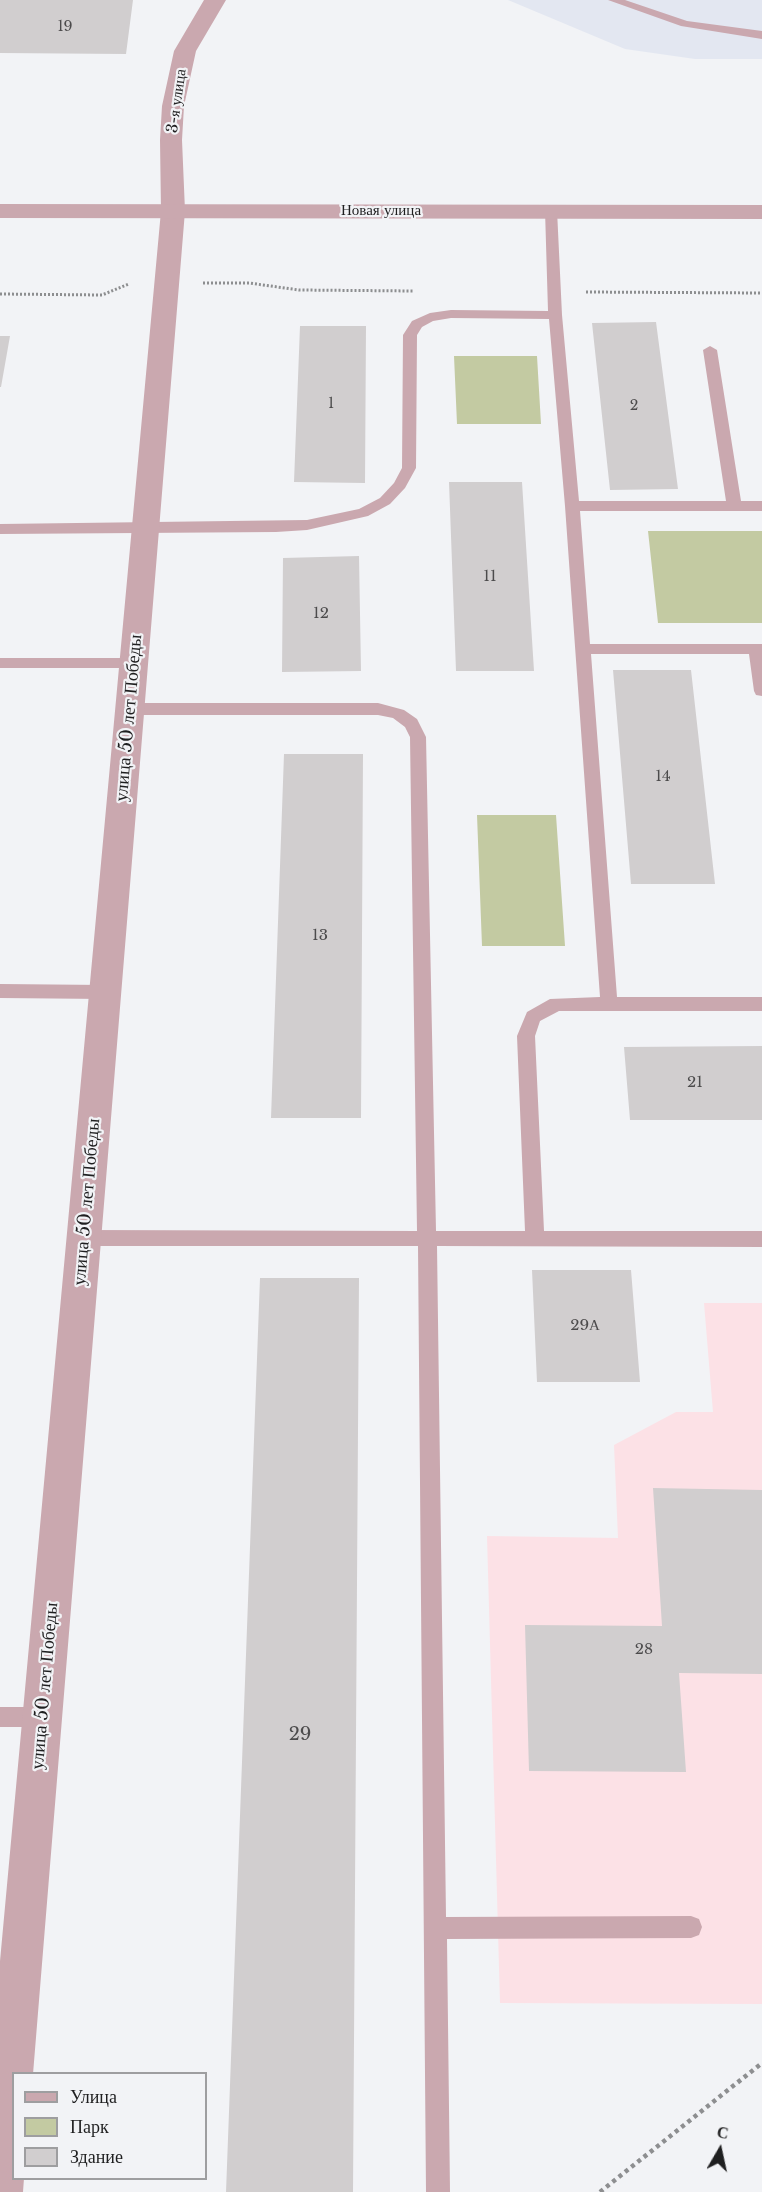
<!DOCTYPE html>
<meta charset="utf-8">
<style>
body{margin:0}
#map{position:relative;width:762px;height:2192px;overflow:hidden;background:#f2f3f6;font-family:"Libre Baskerville",serif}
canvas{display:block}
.legend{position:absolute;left:12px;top:2072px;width:195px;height:108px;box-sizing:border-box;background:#f2f3f6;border:2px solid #9e9ea0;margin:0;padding:8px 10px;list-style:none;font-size:18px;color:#1f1f20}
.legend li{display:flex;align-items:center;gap:12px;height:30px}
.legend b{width:30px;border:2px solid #9e9ea0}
.north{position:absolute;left:690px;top:2120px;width:60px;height:60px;-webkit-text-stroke:4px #f2f3f6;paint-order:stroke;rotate:9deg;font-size:16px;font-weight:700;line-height:24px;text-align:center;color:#1f1f20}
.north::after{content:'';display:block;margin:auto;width:21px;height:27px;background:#1f1f20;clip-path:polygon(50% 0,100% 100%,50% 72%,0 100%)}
</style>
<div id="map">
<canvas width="762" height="2192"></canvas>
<ul class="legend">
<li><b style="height:8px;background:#caa8af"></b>Улица</li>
<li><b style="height:16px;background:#c3caa2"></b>Парк</li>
<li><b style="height:16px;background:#d1cecf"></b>Здание</li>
</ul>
<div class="north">С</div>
</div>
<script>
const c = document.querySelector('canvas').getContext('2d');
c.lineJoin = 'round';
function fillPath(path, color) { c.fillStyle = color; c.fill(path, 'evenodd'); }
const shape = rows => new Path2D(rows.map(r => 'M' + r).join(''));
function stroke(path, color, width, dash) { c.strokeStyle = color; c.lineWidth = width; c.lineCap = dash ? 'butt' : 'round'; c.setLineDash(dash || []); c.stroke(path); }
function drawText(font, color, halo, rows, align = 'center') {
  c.font = font + ' "Libre Baskerville",serif'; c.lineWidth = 4.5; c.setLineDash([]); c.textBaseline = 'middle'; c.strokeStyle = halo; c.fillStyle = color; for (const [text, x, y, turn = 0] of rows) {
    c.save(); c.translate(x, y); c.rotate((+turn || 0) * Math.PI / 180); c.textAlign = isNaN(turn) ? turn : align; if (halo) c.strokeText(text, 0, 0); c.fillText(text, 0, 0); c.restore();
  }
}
fillPath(shape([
 [508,0,762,0,762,59,695,59,625,49]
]), '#e3e7f1');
fillPath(shape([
 [704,1303,762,1303,762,2004,500,2003,487,1536,618,1538,614,1445,676,1412,713,1412]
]), '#fce1e6');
fillPath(shape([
 [454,356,537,356,541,424,457,424],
 [648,531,762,531,762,623,658,623],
 [477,815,556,815,565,946,482,946]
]), '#c3caa2');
fillPath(shape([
 [0,0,133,0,126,54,0,53],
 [656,322,678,489,610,490,592,323],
 [300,326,366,326,365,483,294,482],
 [0,336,10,336,1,387,0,387],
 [449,482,522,482,534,671,456,671],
 [359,556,361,671,282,672,283,558],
 [613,670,691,670,715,884,631,884],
 [284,754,363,754,361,1118,271,1118],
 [762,1046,762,1120,630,1120,624,1047],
 [532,1270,631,1270,640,1382,537,1382],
 [260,1278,359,1278,353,2192,226,2192],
 [653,1488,762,1490,762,1674,679,1673,686,1772,529,1771,525,1625,662,1626]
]), '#d1cecf');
stroke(shape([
 [203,283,249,283,299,290,414,291],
 [586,292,762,293],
 [0,294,102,295,129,284]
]), '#8d8e90', 3, [2, 2]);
stroke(shape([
 [600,2192,762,2063]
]), '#8d8e90', 4.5, [4, 4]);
fillPath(shape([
 [608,0,625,0,687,21,762,31,762,39,681,26,608,0],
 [551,206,557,210,562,315,579,501,726,501,703,350,710,346,717,350,741,501,762,501,762,511,580,511,590,644,762,644,762,696,756,695,754,691,749,654,591,654,617,997,762,997,762,1011,559,1011,540,1021,535,1036,544,1231,762,1231,762,1247,437,1246,446,1917,691,1916,699,1919,702,1927,699,1935,691,1938,447,1939,450,2192,426,2192,418,1246,84,1246,77,1244,75,1238,77,1232,84,1230,417,1231,410,737,405,727,393,718,378,715,130,715,124,713,122,709,124,705,130,703,378,703,404,710,417,719,426,737,436,1231,525,1231,517,1036,527,1012,550,999,600,997,565,506,549,319,451,318,433,321,422,327,417,335,416,468,405,488,390,504,368,516,307,530,276,532,0,534,0,524,307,520,359,509,380,498,394,483,402,468,403,335,412,321,430,313,451,310,548,311,545,210,551,206],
 [0,658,134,658,139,659,142,663,139,667,134,668,0,668,0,658],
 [0,984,105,985,111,987,114,992,111,997,105,999,0,998,0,984],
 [0,1707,42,1707,50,1710,53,1717,50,1724,42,1727,0,1727,0,1707]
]), '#caa8af');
fillPath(shape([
 [204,0,226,0,196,51,184,106,182,140,185,211,33,2074,14,2074,14,2178,24,2178,23,2192,0,2192,0,1961,161,211,160,140,162,106,174,51,204,0]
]), '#caa8af');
fillPath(shape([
 [0,204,762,205,762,219,0,218,0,204]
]), '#caa8af');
drawText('14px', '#4c4b4c', null, [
 ["19",65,27],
 ["1",331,404],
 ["2",634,406]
]);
drawText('15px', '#1f1f20', '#f2f3f6', [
 ["3-я улица",177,101,-82],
 ["Новая улица",381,211]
]);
drawText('15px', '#4c4b4c', null, [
 ["11",490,577],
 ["12",321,614],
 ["14",663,777],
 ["13",320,936],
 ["21",695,1083],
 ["29А",585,1326],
 ["28",644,1650]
]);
drawText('18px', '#1f1f20', '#f2f3f6', [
 ["улица 50 лет Победы",129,718,-85],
 ["улица 50 лет Победы",87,1202,-85],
 ["улица 50 лет Победы",45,1686,-85]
]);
drawText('18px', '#4c4b4c', null, [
 ["29",300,1735]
]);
</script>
